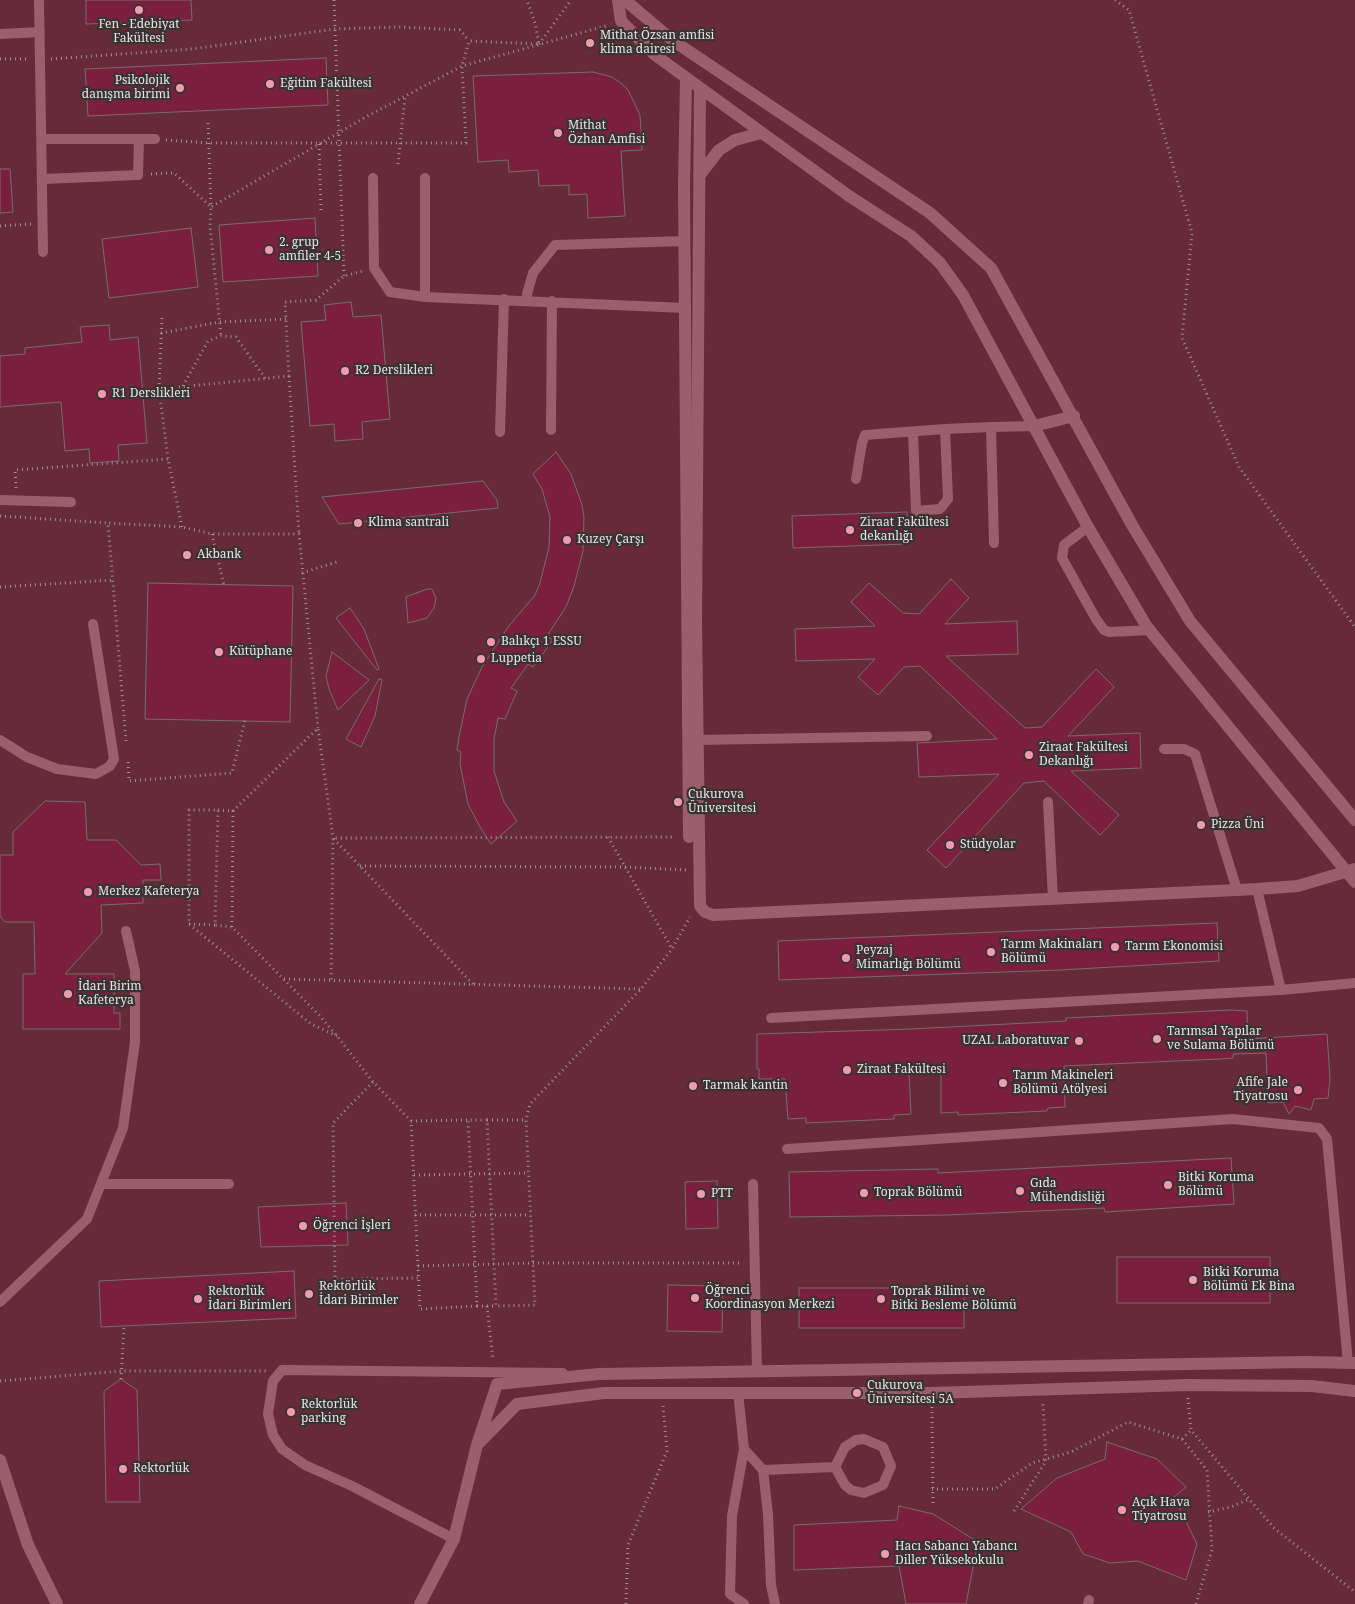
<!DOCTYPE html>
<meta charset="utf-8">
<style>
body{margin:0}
canvas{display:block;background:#393334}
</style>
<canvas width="1355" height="1604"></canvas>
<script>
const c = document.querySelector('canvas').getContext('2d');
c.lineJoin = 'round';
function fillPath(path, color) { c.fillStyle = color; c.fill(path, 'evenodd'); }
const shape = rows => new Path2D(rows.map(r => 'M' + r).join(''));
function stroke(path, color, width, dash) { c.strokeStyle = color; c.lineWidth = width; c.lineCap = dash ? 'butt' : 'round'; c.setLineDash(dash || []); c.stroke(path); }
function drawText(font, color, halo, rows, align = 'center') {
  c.font = font + ' "Noto Serif",serif'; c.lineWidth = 4.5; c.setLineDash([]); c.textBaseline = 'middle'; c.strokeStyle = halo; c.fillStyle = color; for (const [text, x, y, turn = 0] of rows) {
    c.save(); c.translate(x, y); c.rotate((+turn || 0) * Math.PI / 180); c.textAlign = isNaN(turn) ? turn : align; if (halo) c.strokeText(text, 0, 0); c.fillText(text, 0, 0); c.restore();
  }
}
fillPath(shape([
 [0,0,1355,0,1355,1604,0,1604]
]), '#662a3b');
const building = shape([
 [86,0,191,0,192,20,86,24,86,0],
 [326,58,328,105,88,116,85,69,326,58],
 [593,72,612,77,621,83,628,90,640,115,642,150,621,151,625,216,588,218,587,194,569,195,569,185,539,186,538,170,509,172,508,160,478,162,473,76,593,72],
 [0,169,10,169,13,212,0,213,0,169],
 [315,218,318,276,223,282,219,225,315,218],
 [191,228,198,287,109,298,102,239,191,228],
 [351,302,353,317,381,315,390,419,362,422,363,439,335,441,334,424,310,426,301,322,326,320,324,305,351,302],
 [109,325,110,340,138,337,147,443,118,445,119,461,90,463,89,449,65,451,61,402,0,407,0,356,25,354,25,348,82,342,80,327,109,325],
 [556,452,571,474,582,505,584,517,583,551,574,586,566,607,547,636,553,640,533,667,528,664,511,688,517,691,505,719,498,718,494,739,494,771,504,802,517,821,491,844,480,827,468,804,460,764,461,752,457,750,459,737,467,699,482,667,508,627,535,595,540,583,549,547,550,517,542,489,533,474,556,452],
 [483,481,497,500,498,508,339,524,322,497,483,481],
 [907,512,908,544,793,548,792,516,907,512],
 [951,579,969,598,945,624,1017,621,1018,654,946,656,1025,728,1042,727,1096,669,1114,687,1068,736,1140,733,1141,768,1071,771,1119,815,1100,835,1044,781,1024,783,946,868,927,850,999,774,919,777,917,743,997,739,920,666,904,667,878,695,858,677,875,659,796,661,795,629,875,626,851,602,869,583,903,613,919,614,951,579],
 [148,583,293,586,290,722,145,719,148,583],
 [427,589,432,589,436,598,434,608,427,618,408,623,406,597,427,589],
 [350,608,364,629,379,669,377,670,336,618,350,608],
 [332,652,369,680,338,710,329,689,326,676,332,652],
 [379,679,382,680,375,716,361,747,346,739,379,679],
 [45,801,85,802,87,840,116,840,141,865,160,864,161,880,143,880,143,903,101,905,102,933,65,974,114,974,114,1013,120,1013,120,1029,23,1029,23,974,35,974,34,922,5,922,0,916,0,855,13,855,13,832,45,801],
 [1217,923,1219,961,1060,970,779,980,778,941,1217,923],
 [1231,1010,1247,1011,1248,1039,1327,1034,1330,1079,1328,1098,1314,1099,1311,1110,1295,1106,1289,1114,1283,1102,1268,1103,1266,1053,1233,1054,1233,1058,1220,1059,1064,1066,1065,1107,1048,1108,1047,1111,958,1115,958,1112,941,1113,941,1072,909,1074,911,1114,894,1115,894,1119,806,1123,806,1118,788,1119,785,1079,759,1079,759,1069,757,1069,757,1034,911,1029,1066,1021,1066,1018,1231,1010],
 [1231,1158,1234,1204,1105,1212,1104,1208,947,1215,790,1217,789,1172,938,1169,938,1173,1231,1158],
 [717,1181,718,1228,686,1229,685,1182,717,1181],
 [346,1203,348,1245,261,1247,258,1207,346,1203],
 [1117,1257,1270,1257,1270,1303,1117,1303,1117,1257],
 [294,1271,296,1318,101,1327,99,1281,294,1271],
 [668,1285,723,1286,722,1332,667,1331,668,1285],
 [799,1288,964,1288,964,1328,799,1328,799,1288],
 [121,1379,137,1390,140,1502,106,1502,104,1391,121,1379],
 [1107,1442,1157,1459,1186,1487,1174,1497,1197,1544,1186,1580,1138,1561,1110,1563,1083,1554,1071,1532,1021,1509,1057,1478,1105,1459,1107,1442],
 [899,1506,933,1514,978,1542,966,1604,906,1604,899,1566,794,1570,794,1525,897,1520,899,1506]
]);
fillPath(building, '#7b1f3e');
stroke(building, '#746d6e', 1);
stroke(shape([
 [334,0,344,276],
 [1115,0,1129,10,1192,233,1182,338,1239,467,1355,627],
 [539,44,571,0],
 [0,59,27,59],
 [51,59,192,49,335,29,399,27,460,30,469,41],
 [208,123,211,207,364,118,462,66,609,25],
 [166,140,209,143,466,143,462,66,469,41,539,44,535,23,527,0],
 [319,144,321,213],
 [398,164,405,97],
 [151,174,174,173,211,207,210,226,221,336],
 [0,226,31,224],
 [162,318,159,389,168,459,182,527],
 [161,333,220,322,286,319],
 [289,376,299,534],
 [183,386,208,341,221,336,236,337,265,378],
 [159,389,289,376,285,302,316,300,344,276,363,271],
 [16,488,15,470,168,459],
 [0,516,108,523],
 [212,534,224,585],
 [302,573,340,561],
 [0,587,114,580],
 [126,741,108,523,182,527,212,534,299,534,318,728],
 [128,762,129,781,232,773,245,720],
 [218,810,233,811,232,927],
 [233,811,318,728,333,838,331,980],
 [608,837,672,949],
 [360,866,625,867,686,870],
 [189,924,215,925],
 [284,979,640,989],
 [473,984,333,838,675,837],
 [337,1036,311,1024,189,924,189,810,218,810,215,925,232,927,320,1016,337,1036,373,1082,411,1121,420,1309,477,1306,468,1120,487,1120,496,1306,535,1305,526,1120,530,1104,641,989,672,949,690,917],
 [373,1082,333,1123,335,1279,419,1278],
 [487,1120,526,1120],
 [411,1121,468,1120],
 [414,1175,528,1173],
 [415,1215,530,1215],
 [418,1266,533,1263,742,1263],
 [477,1306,496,1306],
 [487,1306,493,1360],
 [121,1379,124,1327],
 [0,1381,122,1371,266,1371],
 [1188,1398,1191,1430,1249,1499,1274,1528,1355,1592],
 [932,1407,933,1507],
 [1182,1439,1191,1430],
 [932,1489,995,1489,1032,1463,1071,1452,1128,1422,1182,1439,1207,1470,1212,1550,1196,1604],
 [1014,1511,1046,1461,1043,1404],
 [1208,1512,1231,1507,1249,1499],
 [626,1604,628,1545,667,1451,663,1405]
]), '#989394', 3, [1, 4]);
stroke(shape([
 [39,0,43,252],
 [0,34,40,32],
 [43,139,155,139],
 [373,178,374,268,390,292,425,297,685,308],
 [425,178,425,297],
 [44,179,138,175,139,139],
 [528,300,527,294,533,273,555,245,685,241],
 [551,430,552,301],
 [500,432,504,299],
 [913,432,916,511,940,509,948,499,945,429,991,427],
 [856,479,862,443,865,435,945,429],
 [0,500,71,502],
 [1088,527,1064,545,1062,558,1096,619,1104,630,1109,632,1151,630],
 [994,543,991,427,1034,426],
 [0,740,27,757,57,769,96,774,110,766,114,759,93,624],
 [697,740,927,736],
 [1164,749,1184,749,1195,754,1237,890],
 [1048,802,1053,899],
 [1257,889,1281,990,1355,983],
 [771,1018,1281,990],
 [787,1149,1233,1119,1319,1128,1327,1139,1348,1363],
 [101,1184,229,1184],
 [753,1184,757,1371],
 [0,1302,87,1219,123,1128,135,1042,135,971,126,931],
 [738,1392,744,1449,732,1516,730,1594,744,1604],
 [744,1449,763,1470,768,1514,771,1585,775,1604],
 [763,1470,835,1467,845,1447,856,1440,864,1439,883,1447,891,1466,883,1485,864,1493,851,1490,845,1485,835,1467],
 [454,1539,352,1486,305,1465,282,1449,273,1435,268,1414,273,1381,282,1370,563,1373],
 [1088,1604,1089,1600]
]), '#9c5d6c', 10);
stroke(shape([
 [686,79,684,186,689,837]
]), '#9c5d6c', 12);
stroke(shape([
 [700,90,696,621,700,906,705,912,713,915,1257,889,1298,886,1355,869],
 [699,176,719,150,735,140,761,133],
 [1034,426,1074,416]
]), '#9c5d6c', 12);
stroke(shape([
 [618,0,621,21,655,55,849,196,911,236,940,263,963,295,1088,527,1147,627,1355,882],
 [625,0,672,40,930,213,991,268,1132,525,1190,621,1355,820],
 [479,1443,517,1404,604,1393,932,1393,1188,1385,1312,1386,1355,1391],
 [0,1460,28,1545,57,1604],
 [420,1604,454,1539,477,1445,497,1384,599,1374,1306,1362,1355,1363]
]), '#9c5d6c', 12);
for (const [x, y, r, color] of [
 [139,10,5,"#f29aae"],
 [590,43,5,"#f29aae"],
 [270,84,5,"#f29aae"],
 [180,88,5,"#f29aae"],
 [558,133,5,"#f29aae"],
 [269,250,5,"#f29aae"],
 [345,371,5,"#f29aae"],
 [102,394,5,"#f29aae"],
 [358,523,5,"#f29aae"],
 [850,530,5,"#f29aae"],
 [567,540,5,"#f29aae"],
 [187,555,5,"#f29aae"],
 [491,642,5,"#f29aae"],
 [219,652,5,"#f29aae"],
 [481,659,5,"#f29aae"],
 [1029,755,5,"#f29aae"],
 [678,802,5,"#f29aae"],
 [1201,825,5,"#f29aae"],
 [950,845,5,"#f29aae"],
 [88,892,5,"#f29aae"],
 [1115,947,5,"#f29aae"],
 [991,952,5,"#f29aae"],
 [846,958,5,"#f29aae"],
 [68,994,5,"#f29aae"],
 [1157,1039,5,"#f29aae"],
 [1079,1041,5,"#f29aae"],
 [847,1070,5,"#f29aae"],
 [1003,1083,5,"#f29aae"],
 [693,1086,5,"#f29aae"],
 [1298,1090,5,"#f29aae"],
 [1168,1185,5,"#f29aae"],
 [1020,1191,5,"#f29aae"],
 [864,1193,5,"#f29aae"],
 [701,1194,5,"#f29aae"],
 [303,1226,5,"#f29aae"],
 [1193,1280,5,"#f29aae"],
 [309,1294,5,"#f29aae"],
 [695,1298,5,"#f29aae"],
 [198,1299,5,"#f29aae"],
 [881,1299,5,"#f29aae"],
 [857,1393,5,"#f29aae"],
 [291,1412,5,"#f29aae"],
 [123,1469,5,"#f29aae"],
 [1122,1510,5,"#f29aae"],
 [885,1554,5,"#f29aae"]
]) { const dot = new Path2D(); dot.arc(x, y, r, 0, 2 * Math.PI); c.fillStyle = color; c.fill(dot); stroke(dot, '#393334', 2); }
drawText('12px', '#e7e3e4', '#393334', [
 ["Fen - Edebiyat",139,25,"center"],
 ["Fakültesi",139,39,"center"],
 ["Mithat Özsan amfisi",600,36],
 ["klima dairesi",600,50],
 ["Psikolojik",170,81,"right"],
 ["danışma birimi",170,95,"right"],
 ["Eğitim Fakültesi",280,84],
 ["Mithat",568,126],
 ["Özhan Amfisi",568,140],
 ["2. grup",279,243],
 ["amfiler 4-5",279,257],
 ["R2 Derslikleri",355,371],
 ["R1 Derslikleri",112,394],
 ["Klima santrali",368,523],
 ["Ziraat Fakültesi",860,523],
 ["dekanlığı",860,537],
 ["Kuzey Çarşı",577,540],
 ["Akbank",197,555],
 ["Balıkçı 1 ESSU",501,642],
 ["Kütüphane",229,652],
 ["Luppetia",491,659],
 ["Ziraat Fakültesi",1039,748],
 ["Dekanlığı",1039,762],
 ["Çukurova",688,795],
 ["Üniversitesi",688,809],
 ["Pizza Üni",1211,825],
 ["Stüdyolar",960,845],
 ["Merkez Kafeterya",98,892],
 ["Tarım Makinaları",1001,945],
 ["Bölümü",1001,959],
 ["Tarım Ekonomisi",1125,947],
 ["Peyzaj",856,951],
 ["Mimarlığı Bölümü",856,965],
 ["İdari Birim",78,987],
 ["Kafeterya",78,1001],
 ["Tarımsal Yapılar",1167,1032],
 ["ve Sulama Bölümü",1167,1046],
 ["UZAL Laboratuvar",1069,1041,"right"],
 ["Ziraat Fakültesi",857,1070],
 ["Tarım Makineleri",1013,1076],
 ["Bölümü Atölyesi",1013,1090],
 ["Afife Jale",1288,1083,"right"],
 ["Tiyatrosu",1288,1097,"right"],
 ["Tarmak kantin",703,1086],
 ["Bitki Koruma",1178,1178],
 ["Bölümü",1178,1192],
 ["Gıda",1030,1184],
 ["Mühendisliği",1030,1198],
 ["Toprak Bölümü",874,1193],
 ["PTT",711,1194],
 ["Öğrenci İşleri",313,1226],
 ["Bitki Koruma",1203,1273],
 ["Bölümü Ek Bina",1203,1287],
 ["Rektörlük",319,1287],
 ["İdari Birimler",319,1301],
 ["Öğrenci",705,1291],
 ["Koordinasyon Merkezi",705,1305],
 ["Rektorlük",208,1292],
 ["İdari Birimleri",208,1306],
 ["Toprak Bilimi ve",891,1292],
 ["Bitki Besleme Bölümü",891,1306],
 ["Çukurova",867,1386],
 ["Üni̇versi̇tesi̇ 5A",867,1400],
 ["Rektorlük",301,1405],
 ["parking",301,1419],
 ["Rektorlük",133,1469],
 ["Açık Hava",1132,1503],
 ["Tiyatrosu",1132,1517],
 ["Hacı Sabancı Yabancı",895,1547],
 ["Diller Yüksekokulu",895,1561]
], 'left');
</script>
